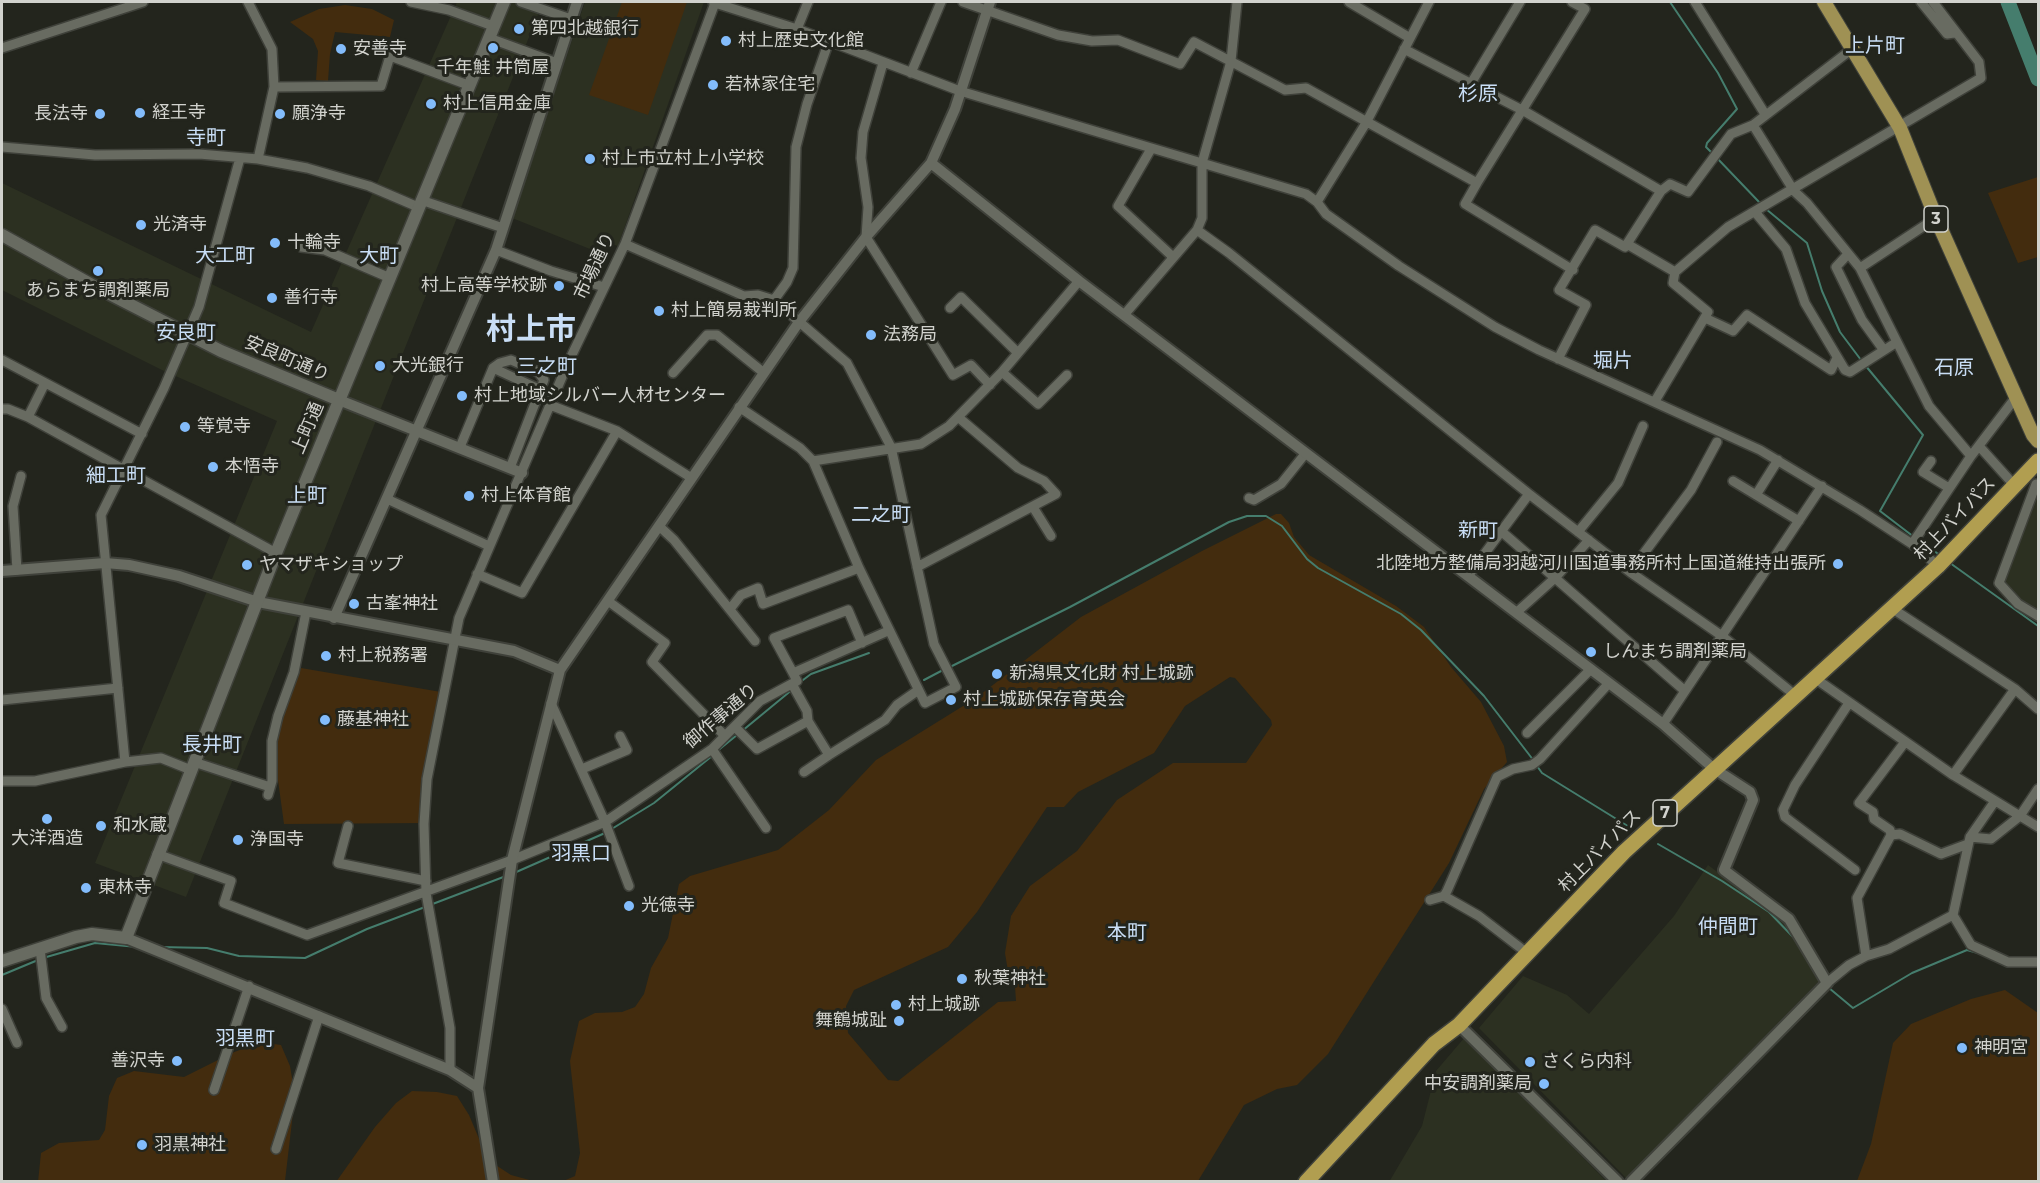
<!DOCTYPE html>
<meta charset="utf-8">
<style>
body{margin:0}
#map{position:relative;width:2040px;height:1183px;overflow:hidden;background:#23251d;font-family:Montserrat,sans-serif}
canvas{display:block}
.frame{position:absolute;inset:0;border:3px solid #d1d2cd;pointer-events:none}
</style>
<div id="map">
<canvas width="2040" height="1183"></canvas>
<div class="frame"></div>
</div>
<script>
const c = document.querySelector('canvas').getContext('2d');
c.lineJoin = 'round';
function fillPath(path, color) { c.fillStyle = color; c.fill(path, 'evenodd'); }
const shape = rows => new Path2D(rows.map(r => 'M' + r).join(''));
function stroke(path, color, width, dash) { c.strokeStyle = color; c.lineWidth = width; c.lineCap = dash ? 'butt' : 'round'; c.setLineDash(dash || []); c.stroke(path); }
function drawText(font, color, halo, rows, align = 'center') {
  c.font = font + ' Montserrat,"Noto Sans JP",sans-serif'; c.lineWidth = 6; c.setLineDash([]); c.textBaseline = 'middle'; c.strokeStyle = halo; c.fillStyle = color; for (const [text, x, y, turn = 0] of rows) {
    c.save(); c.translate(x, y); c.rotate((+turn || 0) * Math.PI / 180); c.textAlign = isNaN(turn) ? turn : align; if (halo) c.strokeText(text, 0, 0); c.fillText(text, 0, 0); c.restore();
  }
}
fillPath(shape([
 [457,2,543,2,186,897,95,863,277,421,162,370,2,290,2,183,311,332],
 [585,2,704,2,618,246,599,240,595,251,512,218],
 [2038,488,2038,613,2027,608,2003,583],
 [1708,865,1787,923,1820,980,1626,1178,1479,1028,1523,976,1567,995,1589,1014,1674,916],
 [1465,1037,1606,1181,1389,1182,1422,1126,1436,1071]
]), '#2c3021');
fillPath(shape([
 [622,2,687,2,648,115,589,95],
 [345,5,372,9,394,20,390,37,335,32,330,54,328,81,316,80,318,51,313,39,290,22,319,9],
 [2038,177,2038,257,2018,263,1988,193],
 [1276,514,1281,514,1289,523,1294,537,1309,555,1396,606,1424,627,1451,667,1481,702,1504,746,1507,762,1484,789,1449,863,1328,1054,1297,1085,1277,1089,1244,1105,1198,1181,561,1182,575,1176,580,1153,570,1061,579,1021,595,1013,622,1012,635,1007,644,994,651,968,668,938,679,884,690,876,778,850,829,810,876,760,976,698,1081,617,1202,551],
 [1230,677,1235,678,1271,720,1272,725,1246,763,1173,763,1117,800,1077,851,1030,886,1011,916,1005,953,1010,984,1015,986,1016,1001,998,1002,898,1081,888,1080,848,1033,846,1006,854,990,948,947,977,912,1047,807,1064,807,1078,792,1154,753,1185,706],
 [301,668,441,692,429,758,428,823,284,824,275,758,280,721],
 [2005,990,2038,1013,2038,1181,1857,1181,1871,1144,1893,1043,1911,1024,1971,999],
 [260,1042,281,1045,290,1066,295,1096,285,1181,38,1182,41,1153,59,1143,99,1140,105,1130,109,1096,117,1078,134,1071,184,1077,232,1053],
 [412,1091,437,1092,457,1096,469,1115,488,1160,511,1175,533,1181,336,1182,375,1127,396,1103]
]), '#432c0e');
stroke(shape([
 [1670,2,1718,73,1737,109,1707,143,1706,147,1712,153],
 [1716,157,1760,203],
 [1766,209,1807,243,1822,291,1840,332,1861,360],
 [1865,365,1923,435,1880,511,1914,537],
 [1919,540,1941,556],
 [1950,563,2038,626],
 [948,668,1070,607,1229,522,1247,516,1266,516,1282,526,1307,559,1318,568,1401,614,1421,630,1484,696,1534,761],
 [924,680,943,670],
 [799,683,811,674,869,653],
 [742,731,793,689],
 [716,752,737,735],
 [1537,766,1542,773,1631,828],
 [610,830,654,803,712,756],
 [1658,844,1722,881,1769,912,1795,939],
 [514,873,605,833],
 [430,905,506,876],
 [160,947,207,948,239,956,305,958,367,929,425,907],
 [43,958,95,943,137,947],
 [2,975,38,960],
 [1829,988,1853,1008,1912,973,1967,950,1978,953]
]), '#457d6d', 2);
stroke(shape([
 [2008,2,2038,79]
]), '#457d6d', 15);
const minor = shape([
 [248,2,272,49,274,87],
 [411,2,449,10,493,26],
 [521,2,571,19],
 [963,2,1058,35,1092,41,1118,40,1180,64,1194,42,1285,90,1306,88,1477,183,1585,9,1572,2],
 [1349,2,1410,38],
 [1695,2,1765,114],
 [1921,2,1947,34,1954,33],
 [797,29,808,2],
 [489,38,557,63],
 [2,48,143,2],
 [1404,49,1524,111,1661,191,1670,184,1688,192,1731,134,1753,125,1852,49],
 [883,63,863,132,861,158,868,207,866,237,953,375,971,365,990,385],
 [911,73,941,2],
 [1470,85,1520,2],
 [1753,125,1794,191,1807,203,1860,268,1929,406,1971,456],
 [2,147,95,155,199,154,258,159,307,168,369,186,418,207],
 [1151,149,1118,206,1173,257],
 [258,159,274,87,381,86,390,56,468,85],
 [1477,183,1465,204,1573,270],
 [421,200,503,228],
 [1317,202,1366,123,1429,2],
 [1755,212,1786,249,1805,303,1845,370,1850,372,1897,342],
 [1197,230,1229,253,1529,494,1630,572,1722,636,1796,696],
 [625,244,744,296,758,295,774,300,847,363,891,447,934,644,956,687,925,703,859,568,813,461,800,448,739,407],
 [1627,244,1675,272],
 [301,247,325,250,390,278],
 [496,250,551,271,604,287],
 [1848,254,1836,267,1862,320,1883,349],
 [1860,268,1936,218],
 [774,300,787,282,793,268,796,147,807,104,829,41],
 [950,308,961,297,1018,353],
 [1124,315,1197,230,1202,218,1202,163,1231,61,1237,2],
 [1705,318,1733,331,1747,315,1831,370,1837,358],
 [1558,359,1586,305,1559,290,1595,230,1625,247,1661,191],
 [2,360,142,434],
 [493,368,541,390],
 [1002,372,1038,404,1067,375],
 [673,373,707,335,717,335,764,373],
 [1655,401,1708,312,1673,283,1675,272,1728,227,1981,78,1979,62,1933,2],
 [550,405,617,431,690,477],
 [2,409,8,409,28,417,276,553],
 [28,417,45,383],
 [1979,446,2015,486],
 [460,447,493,368,500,363,511,360,538,372,544,380,510,468],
 [813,461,921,444,949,426,1002,372,1079,281],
 [1931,461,1923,472,1949,488],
 [1733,481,1799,521],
 [2036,484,1999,583,2018,604,2038,616],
 [1756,495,1778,460],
 [1249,498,1254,500,1281,484,1305,454],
 [387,499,489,546],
 [1033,507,1051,536],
 [659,526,674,540,755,641],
 [1501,531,1685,691],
 [1578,532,1618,483,1643,426],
 [1912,544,1971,456,2016,397],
 [917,567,1056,494,1044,481,1018,468,958,417],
 [17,570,13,506,21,476],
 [1630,572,1691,490,1717,442],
 [477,574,522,593,617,431],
 [1468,576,1529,494],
 [608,601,665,643,652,662,725,736],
 [730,609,741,595,758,588,763,604,859,568],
 [1893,609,2015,689,1953,775],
 [1517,612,1555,578,1589,540],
 [793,673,774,638,848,610,862,643],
 [1816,679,1953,775,2038,827],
 [792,684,807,711,808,721],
 [2015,689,2038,709],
 [2,700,118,688],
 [551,703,605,822,629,886],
 [1849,703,1795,785,1783,810,1785,817,1855,870],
 [1663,724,1822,486],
 [735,727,757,749,808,721,829,755,885,720,897,705,917,691],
 [1527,733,1591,669],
 [712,749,766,828],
 [125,762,101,515,164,388,199,307,240,158],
 [194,762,270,787],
 [582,769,627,750,620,736],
 [804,772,829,755],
 [2,781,35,781,125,762,161,758,191,770],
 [2038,789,2020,816,1991,839,1970,837,1953,915,1971,945,2008,962,2038,962],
 [268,795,272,781,272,741,278,716,294,672,306,612],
 [348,826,338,863,426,881],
 [1891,835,1890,830,1874,819,1873,812,1859,803,1905,742],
 [1970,837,1995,801],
 [157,854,231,881,224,903,307,935,512,860,605,822,712,749,760,701,797,681,793,673,888,631],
 [1444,896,1479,916,1527,953],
 [1430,900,1444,896,1447,891,1497,777,1513,769,1532,765,1540,759,1609,683],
 [40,949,46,998,62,1027],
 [1866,956,1857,898,1891,835,1900,834,1941,854,1968,844],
 [1827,983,1849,965,1866,956,1889,949,1953,915],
 [2,1009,17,1043],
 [450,1070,450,1028,426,893,424,824,427,779,459,618,568,363,625,244,715,3,797,29,960,91,1306,194,1317,202,1326,214,1399,266,1495,327,1539,350,1760,450,1860,510,1912,544,1938,566],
 [214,1090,249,986],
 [276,1149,319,1016]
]);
const tertiary = shape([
 [714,2,715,3],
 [931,163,1079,281,1663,724,1713,768,1750,792,1753,800,1724,870,1789,919,1827,983,1631,1182],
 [339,400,522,473],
 [2,571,105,563,129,565,179,576,258,602,514,651,560,670],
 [334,618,496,250,577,2],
 [126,938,450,1070,478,1088,493,1182],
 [1459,1025,1618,1182],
 [478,1088,512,860,560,670,799,322,866,237,931,163,955,109,990,2]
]);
const secondary = shape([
 [2,235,92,285,221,351,339,400],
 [2,961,76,937,92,934,126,938,276,553,504,2]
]);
const primary = shape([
 [1824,2,1900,128,1936,218,2033,435,2038,441]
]);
const trunk = shape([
 [1306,1182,1434,1044,1459,1025,1624,852,1938,566,2038,461]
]);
stroke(minor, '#3f413a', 12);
stroke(tertiary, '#3f413a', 14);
stroke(secondary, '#3f413a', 15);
stroke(primary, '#3f413a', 16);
stroke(trunk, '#3f413a', 18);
stroke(minor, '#686b61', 9);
stroke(tertiary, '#686b61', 10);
stroke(secondary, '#686b61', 12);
stroke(primary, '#9f9154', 14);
stroke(trunk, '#b19e50', 15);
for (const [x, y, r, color] of [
 [519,29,6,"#83bcfb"],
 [726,41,6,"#83bcfb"],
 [493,48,6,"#83bcfb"],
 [341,49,6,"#83bcfb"],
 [713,85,6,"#83bcfb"],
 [431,104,6,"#83bcfb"],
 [140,113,6,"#83bcfb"],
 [100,114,6,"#83bcfb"],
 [280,114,6,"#83bcfb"],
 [590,159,6,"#83bcfb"],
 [141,225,6,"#83bcfb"],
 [275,243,6,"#83bcfb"],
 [98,271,6,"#83bcfb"],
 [559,286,6,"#83bcfb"],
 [272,298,6,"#83bcfb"],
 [659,311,6,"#83bcfb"],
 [871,335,6,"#83bcfb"],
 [380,366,6,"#83bcfb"],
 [462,396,6,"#83bcfb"],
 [185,427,6,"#83bcfb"],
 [213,467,6,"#83bcfb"],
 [469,496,6,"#83bcfb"],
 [1838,564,6,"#83bcfb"],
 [247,565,6,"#83bcfb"],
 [354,604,6,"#83bcfb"],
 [1591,652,6,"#83bcfb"],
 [326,656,6,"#83bcfb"],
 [997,674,6,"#83bcfb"],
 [951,700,6,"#83bcfb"],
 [325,720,6,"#83bcfb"],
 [47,819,6,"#83bcfb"],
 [101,826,6,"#83bcfb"],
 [238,840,6,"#83bcfb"],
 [86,888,6,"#83bcfb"],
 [629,906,6,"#83bcfb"],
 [962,979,6,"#83bcfb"],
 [896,1005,6,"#83bcfb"],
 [899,1021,6,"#83bcfb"],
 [1962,1048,6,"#83bcfb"],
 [177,1061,6,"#83bcfb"],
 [1530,1062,6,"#83bcfb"],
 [1544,1084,6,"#83bcfb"],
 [142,1145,6,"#83bcfb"]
]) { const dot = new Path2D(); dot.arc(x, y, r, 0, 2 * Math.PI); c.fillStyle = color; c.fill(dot); stroke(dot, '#23251d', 2); }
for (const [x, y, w] of [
 [1936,219,24],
 [1665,813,24]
]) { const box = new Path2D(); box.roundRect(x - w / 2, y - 13, w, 26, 4.5); c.fillStyle = '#23251d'; c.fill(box); stroke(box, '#d1d2cd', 1.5); }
drawText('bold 16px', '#d1d2cd', null, [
 ["3",1936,219],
 ["7",1665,813]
]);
drawText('18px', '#d1d2cd', '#23251d', [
 ["第四北越銀行",531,29],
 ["村上歴史文化館",738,41],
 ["安善寺",353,49],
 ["千年鮭 井筒屋",493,68,"center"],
 ["若林家住宅",725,85],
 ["村上信用金庫",443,104],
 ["経王寺",152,113],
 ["長法寺",88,114,"right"],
 ["願浄寺",292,114],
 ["村上市立村上小学校",602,159],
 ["光済寺",153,225],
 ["十輪寺",287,243],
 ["村上高等学校跡",547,286,"right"],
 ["あらまち調剤薬局",98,291,"center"],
 ["善行寺",284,298],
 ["村上簡易裁判所",671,311],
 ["法務局",883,335],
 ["大光銀行",392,366],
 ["村上地域シルバー人材センター",474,396],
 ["等覚寺",197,427],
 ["本悟寺",225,467],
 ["村上体育館",481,496],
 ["北陸地方整備局羽越河川国道事務所村上国道維持出張所",1826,564,"right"],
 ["ヤマザキショップ",259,565],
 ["古峯神社",366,604],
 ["しんまち調剤薬局",1603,652],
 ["村上税務署",338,656],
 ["新潟県文化財 村上城跡",1009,674],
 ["村上城跡保存育英会",963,700],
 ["藤基神社",337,720],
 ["和水蔵",113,826],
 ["大洋酒造",47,839,"center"],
 ["浄国寺",250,840],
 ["東林寺",98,888],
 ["光徳寺",641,906],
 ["秋葉神社",974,979],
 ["村上城跡",908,1005],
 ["舞鶴城趾",887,1021,"right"],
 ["神明宮",1974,1048],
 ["善沢寺",165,1061,"right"],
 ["さくら内科",1542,1062],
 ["中安調剤薬局",1532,1084,"right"],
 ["羽黒神社",154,1145]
], 'left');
drawText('18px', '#d1d2cd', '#23251d', [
 ["市場通り",595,266,-65],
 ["安良町通り",287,359,23],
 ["上町通",308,428,-67],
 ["村上バイパス",1955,519,-46],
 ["御作事通り",721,716,-40],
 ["村上バイパス",1600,851,-45]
]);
drawText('20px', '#c9def6', '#23251d', [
 ["上片町",1875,46],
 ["杉原",1478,94],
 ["寺町",206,138],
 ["大工町",225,256],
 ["大町",379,256],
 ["安良町",186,333],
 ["堀片",1613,361],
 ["三之町",547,367],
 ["石原",1954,368],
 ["細工町",116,476],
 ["上町",307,496],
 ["二之町",881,515],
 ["新町",1478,531],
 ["長井町",212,745],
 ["羽黒口",581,854],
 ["仲間町",1728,927],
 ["本町",1127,933],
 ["羽黒町",245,1039]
]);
drawText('bold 30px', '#c9def6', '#23251d', [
 ["村上市",531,330]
]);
</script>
